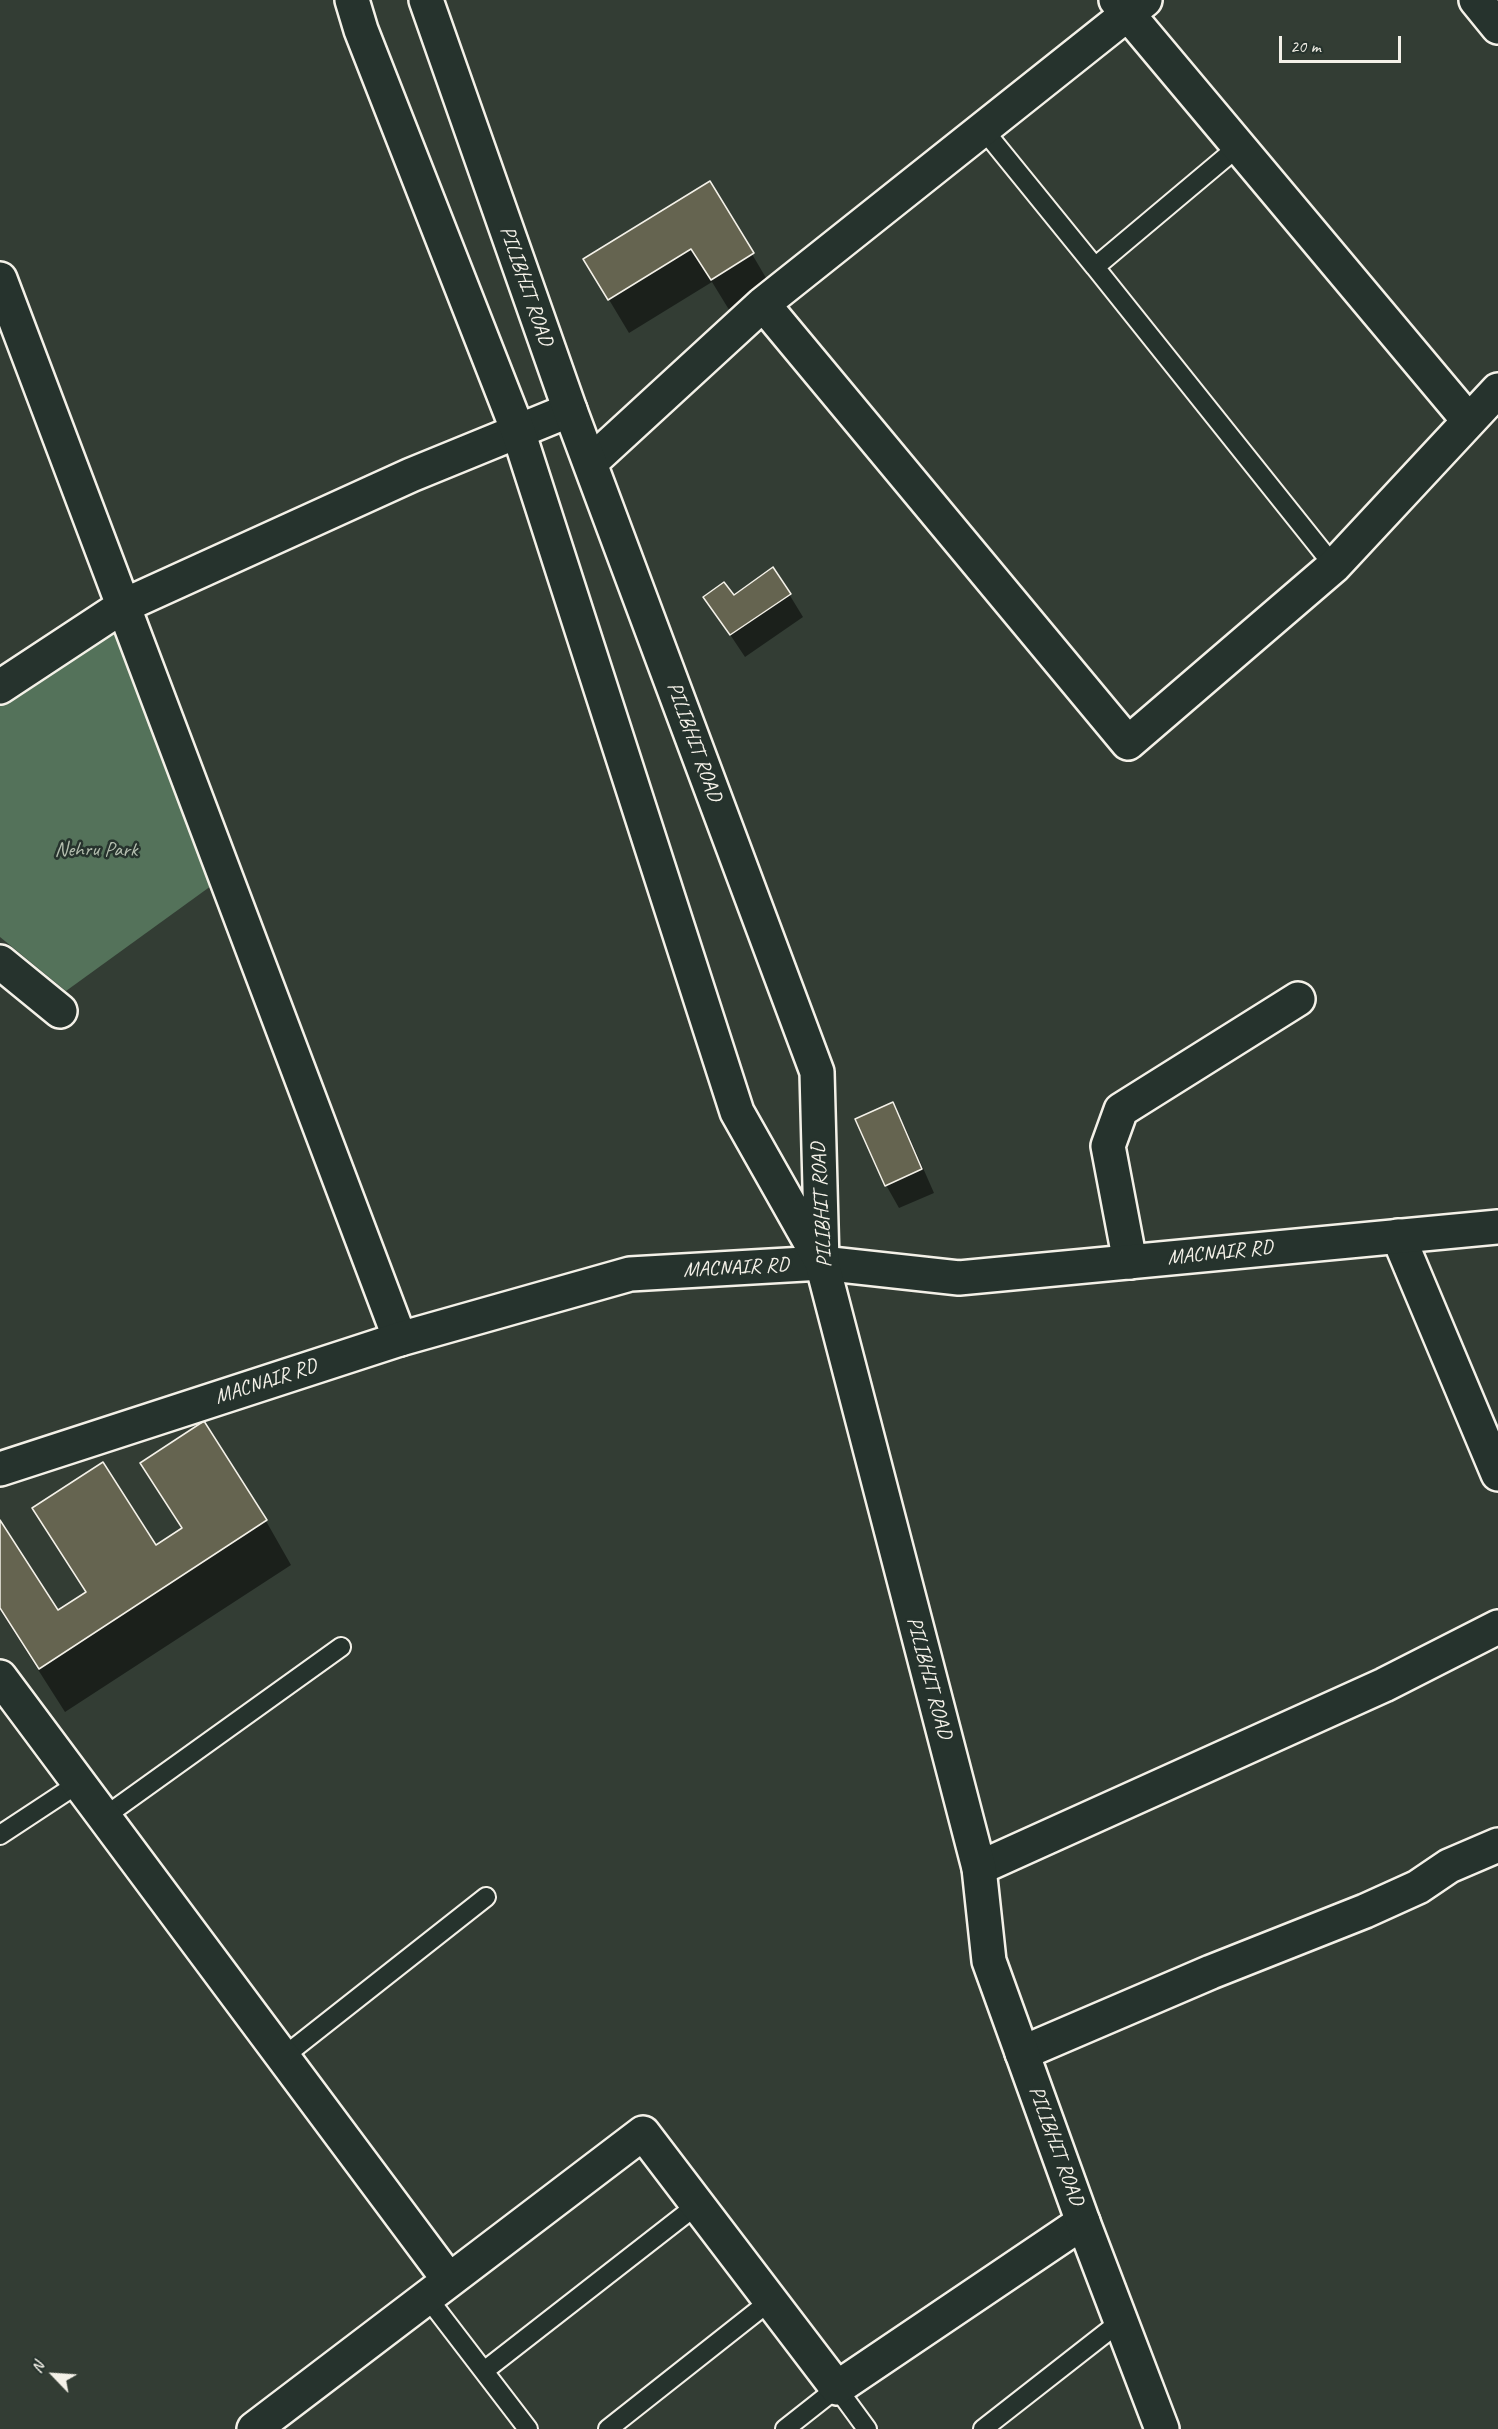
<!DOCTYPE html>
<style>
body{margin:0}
#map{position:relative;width:1498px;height:2429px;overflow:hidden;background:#333d34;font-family:Caveat,sans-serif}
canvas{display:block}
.north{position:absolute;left:24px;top:2345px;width:60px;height:60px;-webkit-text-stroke:4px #26332d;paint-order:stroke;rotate:295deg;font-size:16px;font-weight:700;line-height:24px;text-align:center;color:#f4f1e8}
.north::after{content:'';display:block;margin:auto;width:21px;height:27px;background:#f4f1e8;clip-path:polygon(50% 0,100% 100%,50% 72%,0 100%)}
.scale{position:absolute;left:1279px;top:36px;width:122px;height:27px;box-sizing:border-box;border:3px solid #f4f1e8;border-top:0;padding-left:8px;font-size:18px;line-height:21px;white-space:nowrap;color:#f4f1e8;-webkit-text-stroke:4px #26332d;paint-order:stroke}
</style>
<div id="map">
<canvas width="1498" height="2429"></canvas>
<div class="north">N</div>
<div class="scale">20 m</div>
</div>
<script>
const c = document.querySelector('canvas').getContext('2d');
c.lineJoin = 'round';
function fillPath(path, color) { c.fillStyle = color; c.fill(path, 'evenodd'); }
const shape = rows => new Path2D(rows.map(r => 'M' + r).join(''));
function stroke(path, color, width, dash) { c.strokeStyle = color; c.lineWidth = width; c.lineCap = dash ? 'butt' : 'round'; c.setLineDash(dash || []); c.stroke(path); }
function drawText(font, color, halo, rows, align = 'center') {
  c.font = font + ' Caveat,sans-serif'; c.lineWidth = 5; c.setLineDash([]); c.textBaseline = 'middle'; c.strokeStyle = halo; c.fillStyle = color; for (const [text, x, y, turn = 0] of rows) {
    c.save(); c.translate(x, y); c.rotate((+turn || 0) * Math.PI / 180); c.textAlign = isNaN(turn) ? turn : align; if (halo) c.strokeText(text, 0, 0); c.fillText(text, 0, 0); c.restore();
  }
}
fillPath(shape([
 [118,624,211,886,66,991,0,937,0,704]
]), '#54725a');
fillPath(shape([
 [710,183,772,288,731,313,712,282,629,333,605,293],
 [789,594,803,617,745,657,705,597],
 [892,1104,905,1127,934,1193,899,1208,886,1185],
 [142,1463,266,1521,291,1565,65,1712,0,1610,0,1523,57,1612,86,1593,34,1508,156,1547,182,1530]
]), '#0007');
const building = shape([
 [710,181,754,253,711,280,691,249,608,300,583,259,710,181],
 [773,567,791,594,730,635,703,597,724,582,734,595,773,567],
 [893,1102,922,1169,885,1186,855,1119,893,1102],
 [204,1421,267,1520,39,1669,0,1608,0,1520,58,1610,86,1592,32,1508,103,1462,156,1545,182,1528,140,1463,204,1421]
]);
fillPath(building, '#656450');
stroke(building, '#f4f1e8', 1.5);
const service = shape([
 [983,129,1095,267],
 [1239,146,1095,267,1334,566],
 [104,1817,341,1647],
 [0,1835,79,1783],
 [283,2057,486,1897],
 [427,2297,528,2429],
 [484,2371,697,2205],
 [608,2429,770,2301],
 [785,2429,837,2388,867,2429],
 [983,2429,1121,2321]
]);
const minor = shape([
 [1116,0,1469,421],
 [1476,0,1498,27],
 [0,279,400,1339],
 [763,304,1128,743,1334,566,1498,390],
 [591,462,763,304,1145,0],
 [0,687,123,606,411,475,570,410],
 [0,962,60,1011],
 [1398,1236,1498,1474],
 [1130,1262,1108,1146,1121,1110,1298,999],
 [0,1677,449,2280],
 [979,1868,1384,1685,1498,1627],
 [1022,2053,1211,1972,1365,1911,1418,1887,1449,1866,1498,1845],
 [254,2429,643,2133,837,2388,1083,2222]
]);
const tertiary = shape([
 [0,1469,400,1339,630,1274,822,1263,959,1278,1498,1227]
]);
const trunk = shape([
 [352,0,361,30,518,431,737,1112,820,1259],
 [426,0,570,410,817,1072,822,1263,979,1868,989,1961,1083,2222,1162,2429]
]);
stroke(service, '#f4f1e8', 22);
stroke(minor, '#f4f1e8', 38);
stroke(tertiary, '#f4f1e8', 38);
stroke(trunk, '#f4f1e8', 38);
stroke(service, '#26332d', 18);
stroke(minor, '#26332d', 33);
stroke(tertiary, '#26332d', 33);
stroke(trunk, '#26332d', 33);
drawText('21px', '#f4f1e8', '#26332d', [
 ["PILIBHIT ROAD",526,286,71],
 ["PILIBHIT ROAD",694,742,70],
 ["PILIBHIT ROAD",822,1205,-93],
 ["MACNAIR RD",1220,1253,-6],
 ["MACNAIR RD",736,1268,-3],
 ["MACNAIR RD",266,1382,-18],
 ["PILIBHIT ROAD",929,1678,75],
 ["PILIBHIT ROAD",1056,2146,70]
]);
drawText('21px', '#b4beaf', '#26332d', [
 ["Nehru Park",96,850]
]);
</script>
